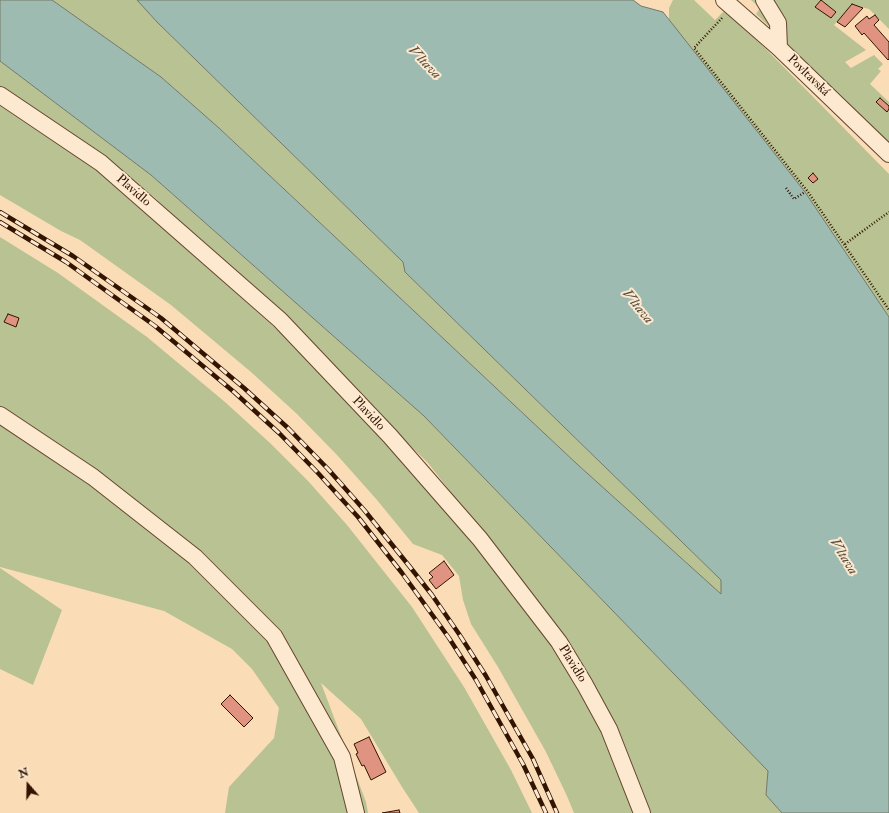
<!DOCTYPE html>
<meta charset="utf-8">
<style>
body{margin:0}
#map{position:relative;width:889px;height:813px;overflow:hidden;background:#faddb7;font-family:"IM FELL Double Pica",serif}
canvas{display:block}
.north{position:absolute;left:8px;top:765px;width:40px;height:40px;-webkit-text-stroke:3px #fce9d0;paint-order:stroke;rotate:340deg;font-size:11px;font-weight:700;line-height:16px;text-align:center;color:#331400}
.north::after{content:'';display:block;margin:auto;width:14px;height:18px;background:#331400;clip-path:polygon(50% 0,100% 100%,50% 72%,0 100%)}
</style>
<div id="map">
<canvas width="889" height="813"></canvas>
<div class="north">N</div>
</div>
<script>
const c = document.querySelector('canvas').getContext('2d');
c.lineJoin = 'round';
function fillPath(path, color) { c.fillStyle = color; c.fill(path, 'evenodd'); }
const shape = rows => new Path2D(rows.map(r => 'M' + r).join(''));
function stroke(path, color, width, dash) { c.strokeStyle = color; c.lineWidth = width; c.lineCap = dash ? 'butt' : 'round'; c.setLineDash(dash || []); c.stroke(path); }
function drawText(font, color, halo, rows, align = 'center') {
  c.font = font + ' "IM FELL Double Pica",serif'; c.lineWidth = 4; c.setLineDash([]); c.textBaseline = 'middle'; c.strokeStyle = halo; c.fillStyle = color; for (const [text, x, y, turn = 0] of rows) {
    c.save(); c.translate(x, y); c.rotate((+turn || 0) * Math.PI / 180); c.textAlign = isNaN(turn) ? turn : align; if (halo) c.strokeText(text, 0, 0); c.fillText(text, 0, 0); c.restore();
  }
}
fillPath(shape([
 [52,0,137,0,157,22,403,262,405,272,721,580,721,594,577,464,219,128,161,77],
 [673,0,694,0,715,20,725,10,765,48,889,174,889,317,805,192,669,20,669,8],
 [751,0,889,0,889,29,869,9,852,5,834,25,866,50,845,62,851,68,874,55,883,64,878,69,881,71,870,84,889,102,889,145,848,102,756,14,760,8],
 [0,61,151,175,424,416,768,771,766,795,782,813,648,813,618,733,576,653,428,463,153,196,0,87],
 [0,101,93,166,283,335,324,374,464,528,550,638,596,713,638,813,574,813,567,796,546,752,498,667,471,624,463,600,459,576,442,555,413,544,377,500,337,455,297,414,251,372,171,305,80,240,61,231,0,195],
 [0,237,58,273,147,337,225,402,270,443,309,482,347,525,412,607,464,687,511,770,532,813,419,813,402,787,361,719,321,683,366,802,368,813,225,813,229,787,274,738,279,708,252,669,232,649,164,611,0,567],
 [0,568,62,610,33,685,0,669]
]), '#b8c293');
const water = shape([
 [0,0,52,0,161,77,219,128,577,464,721,594,721,580,405,272,403,262,157,22,137,0,633,0,641,6,663,12,805,192,889,317,889,813,782,813,766,795,768,771,424,416,151,175,0,61,0,0]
]);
fillPath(water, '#9ebbb1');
stroke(water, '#73786a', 1);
const building = shape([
 [821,0,836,12,831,18,815,7,821,0],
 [852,4,863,8,845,27,837,22,852,4],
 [875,15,879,20,874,25,889,42,889,59,888,60,864,33,862,35,855,26,867,16,869,19,875,15],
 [880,98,889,106,889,109,887,112,876,102,880,98],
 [813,173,818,179,813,183,808,178,813,173],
 [8,314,19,318,16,327,4,322,8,314],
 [444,561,454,575,436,589,429,580,433,577,429,573,444,561],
 [230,695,253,718,244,727,221,704,230,695],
 [369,737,386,772,371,780,364,765,362,766,356,754,358,753,354,744,369,737],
 [399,810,400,813,382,813,399,810]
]);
fillPath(building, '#e09381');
stroke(building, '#331400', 1);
const minor = shape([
 [724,0,779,48,889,154],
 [764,0,778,23,779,48],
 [0,95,101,163,280,320,390,436,480,539,559,642,585,685,609,729,642,813],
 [0,415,93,477,195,557,274,636,342,757,356,813]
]);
stroke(minor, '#65462e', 18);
stroke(shape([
 [722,18,694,48,808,192,889,310],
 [786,188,794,199,805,192],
 [845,244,889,212]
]), '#331400', 2.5, [1, 2]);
stroke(minor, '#fce9d0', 16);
const rail = shape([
 [0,212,73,256,161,318,244,388,288,428,328,469,365,511,410,567,432,595,459,634,486,676,533,759,557,813],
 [0,222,66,262,155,326,234,392,279,433,318,473,358,517,402,573,449,638,476,680,523,764,546,813]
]);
stroke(rail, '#331400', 4.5);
stroke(rail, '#fce9d0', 3, [9]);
drawText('13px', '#331400', '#fce9d0', [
 ["Povltavská",808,76,44],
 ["Plavidlo",133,191,41],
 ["Plavidlo",368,414,47],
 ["Plavidlo",572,664,58]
]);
drawText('italic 14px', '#584e3e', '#fce9d0', [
 ["Vltava",424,63,46],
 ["Vltava",637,307,50],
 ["Vltava",843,557,58]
]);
</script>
